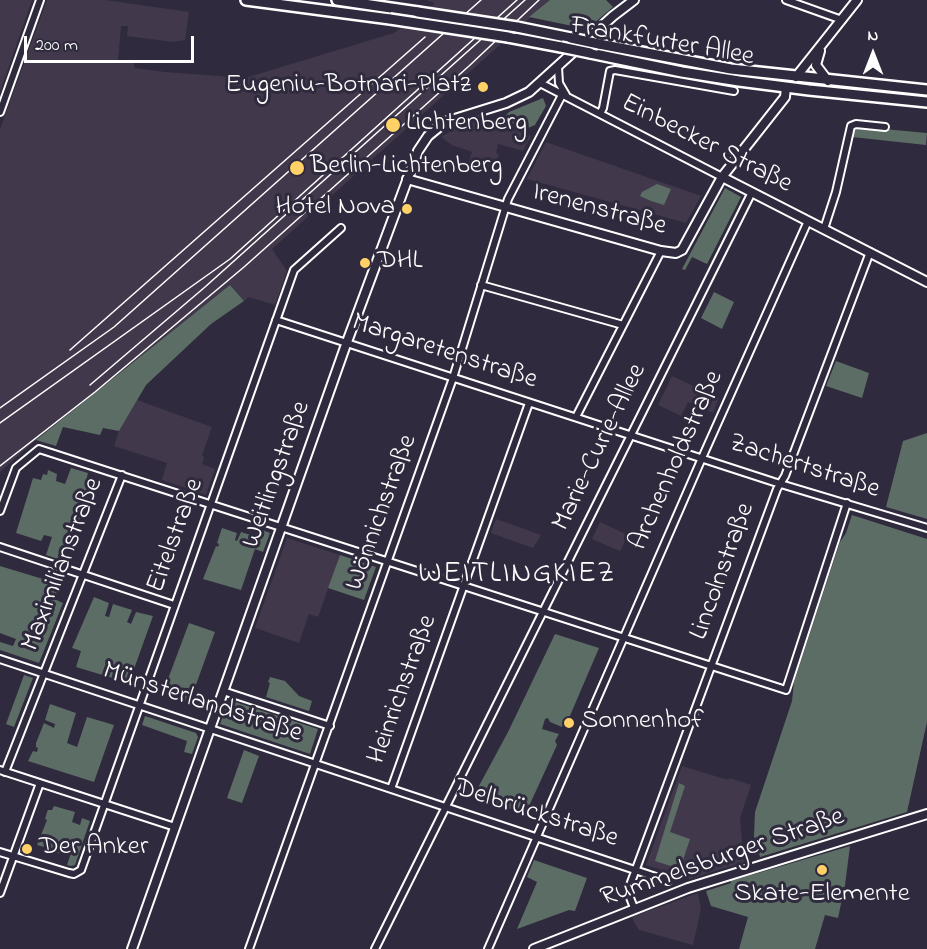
<!DOCTYPE html>
<meta charset="utf-8">
<style>
body{margin:0}
#map{position:relative;width:927px;height:949px;overflow:hidden;background:#2f2a3d;font-family:"Indie Flower",sans-serif}
canvas{display:block}
.north{position:absolute;left:843px;top:24px;width:60px;height:60px;-webkit-text-stroke:4px #2f2a3d;paint-order:stroke;rotate:0deg;font-size:16px;font-weight:700;line-height:24px;text-align:center;color:#fff}
.north::after{content:'';display:block;margin:auto;width:21px;height:27px;background:#fff;clip-path:polygon(50% 0,100% 100%,50% 72%,0 100%)}
.scale{position:absolute;left:24px;top:36px;width:170px;height:27px;box-sizing:border-box;border:3px solid #fff;border-top:0;padding-left:8px;font-size:18px;line-height:21px;white-space:nowrap;color:#fff;-webkit-text-stroke:4px #2f2a3d;paint-order:stroke}
</style>
<div id="map">
<canvas width="927" height="949"></canvas>
<div class="north">N</div>
<div class="scale">200 m</div>
</div>
<script>
const c = document.querySelector('canvas').getContext('2d');
c.lineJoin = 'round';
function fillPath(path, color) { c.fillStyle = color; c.fill(path, 'evenodd'); }
const shape = rows => new Path2D(rows.map(r => 'M' + r).join(''));
function stroke(path, color, width, dash) { c.strokeStyle = color; c.lineWidth = width; c.lineCap = dash ? 'butt' : 'round'; c.setLineDash(dash || []); c.stroke(path); }
function drawText(font, color, halo, rows, align = 'center') {
  c.font = font + ' "Indie Flower",sans-serif'; c.lineWidth = 6; c.setLineDash([]); c.textBaseline = 'middle'; c.strokeStyle = halo; c.fillStyle = color; for (const [text, x, y, turn = 0] of rows) {
    c.save(); c.translate(x, y); c.rotate((+turn || 0) * Math.PI / 180); c.textAlign = isNaN(turn) ? turn : align; if (halo) c.strokeText(text, 0, 0); c.fillText(text, 0, 0); c.restore();
  }
}
fillPath(shape([
 [0,0,32,0,0,92],
 [47,0,105,0,189,12,185,40,173,42,127,36,128,26,121,26,118,61,133,62,135,68,165,72,245,78,394,33,435,3,426,0,550,0,272,249,287,271,275,305,249,297,244,301,230,285,36,440,0,472,0,129],
 [481,119,531,136,523,151,498,144,496,153,499,154,495,169,469,162,472,152,452,145,441,137,458,127],
 [546,142,701,196,686,223,527,179],
 [672,376,719,398,713,413,688,402,681,416,658,405],
 [137,400,212,427,202,455,204,458,202,464,215,469,206,495,162,480,167,463,114,446,119,431],
 [496,519,541,535,533,548,491,533],
 [600,522,628,535,620,551,592,539],
 [287,538,340,555,318,617,309,614,299,643,255,628],
 [682,766,728,780,730,778,751,785,740,818,744,862,690,879,646,865],
 [698,893,701,909,693,945,639,930,634,922,632,917]
]), '#42384b');
fillPath(shape([
 [550,0,606,0,613,7,587,29,529,17],
 [543,98,546,106,535,125,528,128,502,120,509,112],
 [862,127,927,133,926,145,852,137,856,129],
 [657,184,671,189,664,205,651,201,640,196,642,192],
 [725,188,741,197,707,264,692,257,685,270,682,269],
 [230,285,244,301,211,324,146,385,119,431,103,428,100,435,63,427,56,446,36,440],
 [714,292,734,302,722,329,701,318],
 [836,361,869,373,862,398,826,386],
 [927,433,927,519,886,507,903,441],
 [71,468,88,473,86,481,92,484,69,550,62,548,58,559,46,555,52,537,44,535,41,541,16,533,33,478,41,480,43,474,47,475,48,470,57,474,56,481,65,484],
 [852,515,927,539,927,722,907,812,760,857,754,836,755,812,792,701,794,682,840,542,846,533],
 [222,528,237,533,235,540,237,541,241,532,257,537,260,529,270,533,263,552,255,549,241,590,203,579,216,546,218,547,219,544,217,543],
 [340,555,376,567,364,600,328,588],
 [0,566,43,579,50,584,60,585,54,599,63,603,39,663,0,650,0,642,13,646,16,639,0,633],
 [94,597,109,603,105,616,109,617,113,604,132,610,127,622,131,624,136,612,153,616,129,683,76,667,81,651,72,648],
 [189,623,215,632,189,704,187,701,174,697,173,699,162,695],
 [555,634,599,648,569,718,565,719,562,727,550,722,548,718,545,719,542,729,559,734,555,741,557,745,530,804,527,810,523,809,521,812,473,797,508,732],
 [24,675,33,678,14,727,6,724],
 [270,677,285,681,299,696,312,701,309,711,266,697,270,683,268,682],
 [229,700,318,729,310,754,220,724],
 [50,704,76,713,67,743,77,747,87,717,114,725,94,782,28,761,33,751,37,752,38,748,36,747,36,743,44,723,54,728,55,724,45,720],
 [145,716,196,733,198,737,192,754,184,752,187,741,142,725],
 [244,750,259,756,242,803,227,798],
 [679,783,685,786,670,832,690,839,680,869,655,861],
 [54,806,75,812,72,822,80,825,82,818,90,821,75,865,71,866,67,865,73,847,65,844,61,854,51,851,52,849,37,845,47,820,45,819,47,812,48,810,52,810],
 [850,846,845,885,838,918,825,915,815,949,739,949,748,917,711,906,706,891,731,883,731,881],
 [534,860,587,878,575,911,569,910,517,929,537,882,527,877]
]), '#5c6d65');
const minor = shape([
 [786,0,842,20],
 [558,67,559,83,566,95],
 [540,83,722,177],
 [0,112,40,0],
 [600,114,603,108,610,71,615,70,734,91],
 [824,229,836,192,851,126,856,124,885,127],
 [481,285,623,325],
 [276,320,774,482,927,528],
 [576,417,661,251],
 [0,511,16,468,39,449,786,690,847,503],
 [0,547,174,605],
 [0,659,668,881],
 [223,691,330,726],
 [0,770,175,827],
 [5,772,122,475],
 [391,789,529,403],
 [0,852,69,873,74,874,81,870,294,270,341,228],
 [0,893,40,783],
 [634,908,629,895,630,885,777,489,785,476,870,252],
 [249,949,453,378,508,199,562,95],
 [375,949,752,192],
 [488,949,702,458,808,221]
]);
const tertiary = shape([
 [820,51,816,65,828,81],
 [796,77,857,0],
 [722,177,927,282],
 [407,179,661,251,676,253,682,250,722,177,785,97,786,87],
 [132,949,344,350,418,151,428,136,445,122,506,103,529,92,613,16,634,0],
 [534,949,688,888,927,814]
]);
const primary = shape([
 [246,0,390,19],
 [337,0,418,12],
 [517,27,571,38],
 [508,37,561,47],
 [599,44,731,69,927,90],
 [590,53,682,72,739,81,809,90,927,102]
]);
stroke(minor, '#fff', 10);
stroke(tertiary, '#fff', 12);
stroke(primary, '#fff', 14);
stroke(minor, '#2f2a3d', 6);
stroke(tertiary, '#2f2a3d', 8);
stroke(primary, '#2f2a3d', 9);
stroke(shape([
 [90,385,205,287,525,0],
 [0,466,95,392,244,267,469,66,539,0]
]), '#fff', 1.5);
stroke(shape([
 [70,350,425,37],
 [0,408,114,327,481,0],
 [0,423,230,259,517,0]
]), '#fff', 1.5);
const primaryBridge = shape([
 [418,12,517,27],
 [390,19,508,37],
 [571,38,599,44],
 [561,47,590,53]
]);
stroke(primaryBridge, '#fff', 14, []);
stroke(primaryBridge, '#2f2a3d', 9);
for (const [x, y, r, color] of [
 [483,87,6,"#ffd166"],
 [393,125,8,"#ffd166"],
 [297,168,8,"#ffd166"],
 [407,209,6,"#ffd166"],
 [365,263,6,"#ffd166"],
 [569,723,6,"#ffd166"],
 [27,849,6,"#ffd166"],
 [822,870,6,"#ffd166"]
]) { const dot = new Path2D(); dot.arc(x, y, r, 0, 2 * Math.PI); c.fillStyle = color; c.fill(dot); stroke(dot, '#2f2a3d', 2); }
drawText('27px', '#fff', '#2f2a3d', [
 ["Frankfurter Allee",662,43,10],
 ["Einbecker Straße",706,145,27],
 ["Irenenstraße",599,211,15],
 ["Margaretenstraße",444,353,18],
 ["Marie-Curie-Allee",601,448,-64],
 ["Archenholdstraße",678,461,-66],
 ["Zachertstraße",804,468,18],
 ["Weitlingstraße",278,475,-70],
 ["Wönnichstraße",383,513,-70],
 ["Eitelstraße",177,536,-70],
 ["Maximilianstraße",64,565,-69],
 ["Lincolnstraße",724,572,-70],
 ["Heinrichstraße",404,690,-70],
 ["Münsterlandstraße",202,704,18],
 ["Delbrückstraße",536,815,18],
 ["Rummelsburger Straße",723,859,-19]
]);
drawText('27px', '#fff', '#2f2a3d', [
 ["Eugeniu-Botnari-Platz",471,87,"right"],
 ["Lichtenberg",406,125],
 ["Berlin-Lichtenberg",310,168],
 ["Hotel Nova",395,209,"right"],
 ["DHL",377,263],
 ["Sonnenhof",581,723],
 ["Der Anker",39,849],
 ["Skate-Elemente",822,896,"center"]
], 'left');
c.letterSpacing = '1.5px';
drawText('30px', '#fff', '#2f2a3d', [
 ["WEITLINGKIEZ",517,576]
]);
c.letterSpacing = '0px';
</script>
